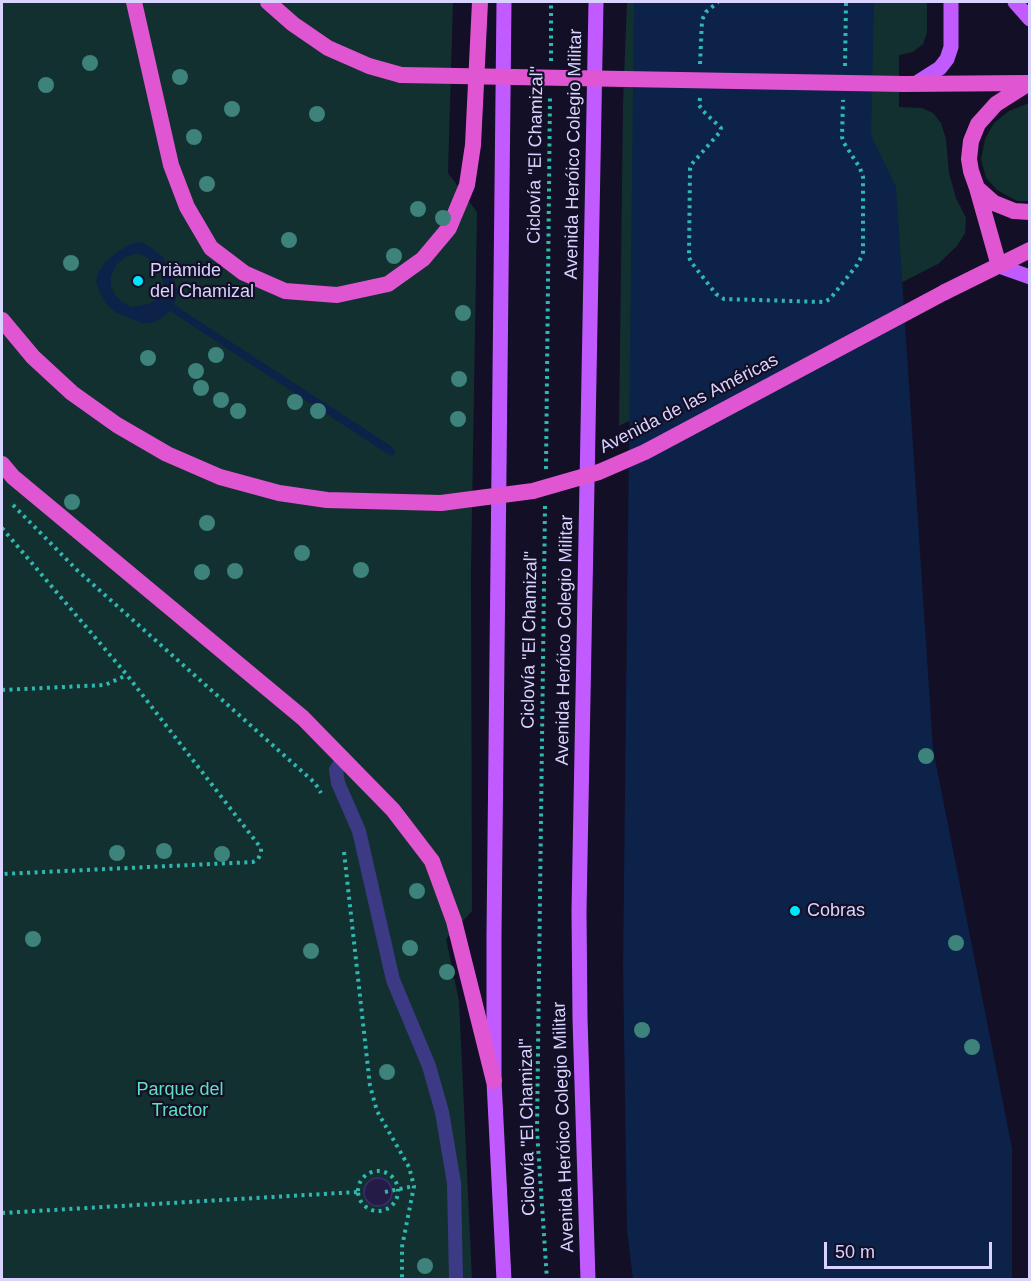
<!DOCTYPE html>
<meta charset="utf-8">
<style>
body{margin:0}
#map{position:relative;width:1031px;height:1281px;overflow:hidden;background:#130f26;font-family:Arial,sans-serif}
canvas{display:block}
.frame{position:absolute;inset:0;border:3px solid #d9d4ff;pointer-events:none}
.scale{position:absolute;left:824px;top:1242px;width:168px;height:27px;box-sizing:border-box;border:3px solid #d9d4ff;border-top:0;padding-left:8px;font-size:18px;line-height:21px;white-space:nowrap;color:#d9d4ff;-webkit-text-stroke:4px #130f26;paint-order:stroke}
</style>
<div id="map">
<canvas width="1031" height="1281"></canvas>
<div class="frame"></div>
<div class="scale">50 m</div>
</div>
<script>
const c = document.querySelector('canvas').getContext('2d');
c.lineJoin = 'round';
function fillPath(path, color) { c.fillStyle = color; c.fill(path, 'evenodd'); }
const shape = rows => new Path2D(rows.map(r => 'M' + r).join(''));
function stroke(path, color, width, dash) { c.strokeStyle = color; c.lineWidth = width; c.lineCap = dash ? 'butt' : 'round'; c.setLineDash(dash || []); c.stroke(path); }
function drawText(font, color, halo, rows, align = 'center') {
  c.font = font + ' Arial,sans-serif'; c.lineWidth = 4.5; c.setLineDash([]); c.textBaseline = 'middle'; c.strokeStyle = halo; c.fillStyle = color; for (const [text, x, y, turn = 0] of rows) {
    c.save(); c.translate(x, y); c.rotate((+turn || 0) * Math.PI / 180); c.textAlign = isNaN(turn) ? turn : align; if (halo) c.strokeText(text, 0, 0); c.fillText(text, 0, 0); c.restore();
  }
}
fillPath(shape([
 [2,2,453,2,448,173,477,212,471,572,472,911,446,939,459,1001,472,1279,2,1280],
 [627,2,927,2,927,32,923,44,913,52,899,55,899,107,922,108,933,113,941,123,946,139,949,173,956,198,966,218,965,233,957,246,938,264,619,426,623,103],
 [1029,103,1029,201,1017,201,997,190,986,178,981,159,985,139,994,123,1009,111]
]), '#12302f');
fillPath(shape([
 [634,2,874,2,871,135,896,187,933,749,1012,1148,1012,1279,633,1279,627,1230,623,967],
 [142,242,150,247,163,257,173,275,178,293,174,305,394,448,391,452,173,308,164,317,152,323,141,323,115,312,106,304,100,293,96,282,98,273,105,262,116,253,130,244],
 [138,253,148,258,160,270,164,286,158,298,149,304,132,307,122,302,115,295,111,286,111,277,116,265,126,257]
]), '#0c2248');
stroke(shape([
 [172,308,391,452]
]), '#0c2248', 7);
const building = shape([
 '364 1192a14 14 0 1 1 28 0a14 14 0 1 1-28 0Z'
]);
fillPath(building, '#241b47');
stroke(building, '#3b2d73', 1.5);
stroke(shape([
 [551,61,551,2],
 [700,64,702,20,706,12,718,2],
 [845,66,846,2],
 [700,98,699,105,703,111,721,128,720,132,691,165,690,169,689,257,691,262,716,294,724,299,824,302,830,299,857,265,863,254,863,177,860,168,844,143,842,137,843,100],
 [546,469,550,95],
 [13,505,77,570,315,783,321,793],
 [545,506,537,1131,547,1280],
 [2,528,127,675,261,848,261,853,258,859,253,862,2,874],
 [2,690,105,685,127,675],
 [344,852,370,1086,377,1111,409,1167,414,1186,402,1247,402,1280],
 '358 1191a20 20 0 1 1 40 0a20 20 0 1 1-40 0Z',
 [385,1192,414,1186],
 [2,1213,357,1192]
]), '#2fb8b0', 4, [3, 4.5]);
stroke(shape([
 [344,758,336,770,338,783,359,831,393,980,429,1066,442,1112,454,1183,456,1280]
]), '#3d3a85', 14);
stroke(shape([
 [1015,2,1030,19],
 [918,82,940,68,947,59,951,47,951,2],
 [999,266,1030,277],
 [504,1280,494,1081,494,935,504,2],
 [588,1280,580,1018,579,911,596,2]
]), '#c25bff', 15);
stroke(shape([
 [134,2,171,165,187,207,211,248,244,273,285,291,337,295,388,284,423,259,449,228,467,185,473,145,480,2],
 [268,2,293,24,328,48,369,66,401,75],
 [1029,83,996,104,978,124,971,141,969,159,971,171,977,188,994,203,1014,211,1030,212],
 [904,84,1029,83],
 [977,188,999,266],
 [945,292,1030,250],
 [2,320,33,357,72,393,117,425,167,454,220,477,279,493,327,500,441,503],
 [2,464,13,477,303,718,393,810,432,861,454,921,494,1081]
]), '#e055d1', 16);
stroke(shape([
 [401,75,904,84],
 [441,503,533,491,599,472,645,452,945,292]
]), '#e055d1', 16);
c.fillStyle = '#3d827b';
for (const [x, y] of [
 [90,63],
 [180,77],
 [46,85],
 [232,109],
 [317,114],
 [194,137],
 [207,184],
 [418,209],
 [443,218],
 [289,240],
 [394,256],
 [71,263],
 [463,313],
 [216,355],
 [148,358],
 [196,371],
 [459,379],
 [201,388],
 [221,400],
 [295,402],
 [238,411],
 [318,411],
 [458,419],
 [72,502],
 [207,523],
 [302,553],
 [361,570],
 [235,571],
 [202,572],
 [926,756],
 [164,851],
 [117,853],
 [222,854],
 [417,891],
 [33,939],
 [956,943],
 [410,948],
 [311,951],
 [447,972],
 [642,1030],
 [972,1047],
 [387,1072],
 [425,1266]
]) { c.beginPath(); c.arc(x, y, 8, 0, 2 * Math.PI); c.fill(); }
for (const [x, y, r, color] of [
 [138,281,6,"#00e5ff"],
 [795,911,6,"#00e5ff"]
]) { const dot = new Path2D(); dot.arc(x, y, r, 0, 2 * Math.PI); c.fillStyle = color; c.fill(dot); stroke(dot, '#130f26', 2); }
drawText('18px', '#d9d4ff', '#130f26', [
 ["Avenida Heróico Colegio Militar",574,154,-89],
 ["Ciclovía \"El Chamizal\"",536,155,-89],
 ["Avenida de las Américas",689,404,-27],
 ["Ciclovía \"El Chamizal\"",530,640,-89],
 ["Avenida Heróico Colegio Militar",565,640,-89],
 ["Ciclovía \"El Chamizal\"",528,1127,-91],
 ["Avenida Heróico Colegio Militar",564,1127,-92]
]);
drawText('18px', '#d9d4ff', '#130f26', [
 ["Priàmide",150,271],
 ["del Chamizal",150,292],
 ["Cobras",807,911]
], 'left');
drawText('18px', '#5fe0c0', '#130f26', [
 ["Parque del",180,1090],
 ["Tractor",180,1111]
]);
</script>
